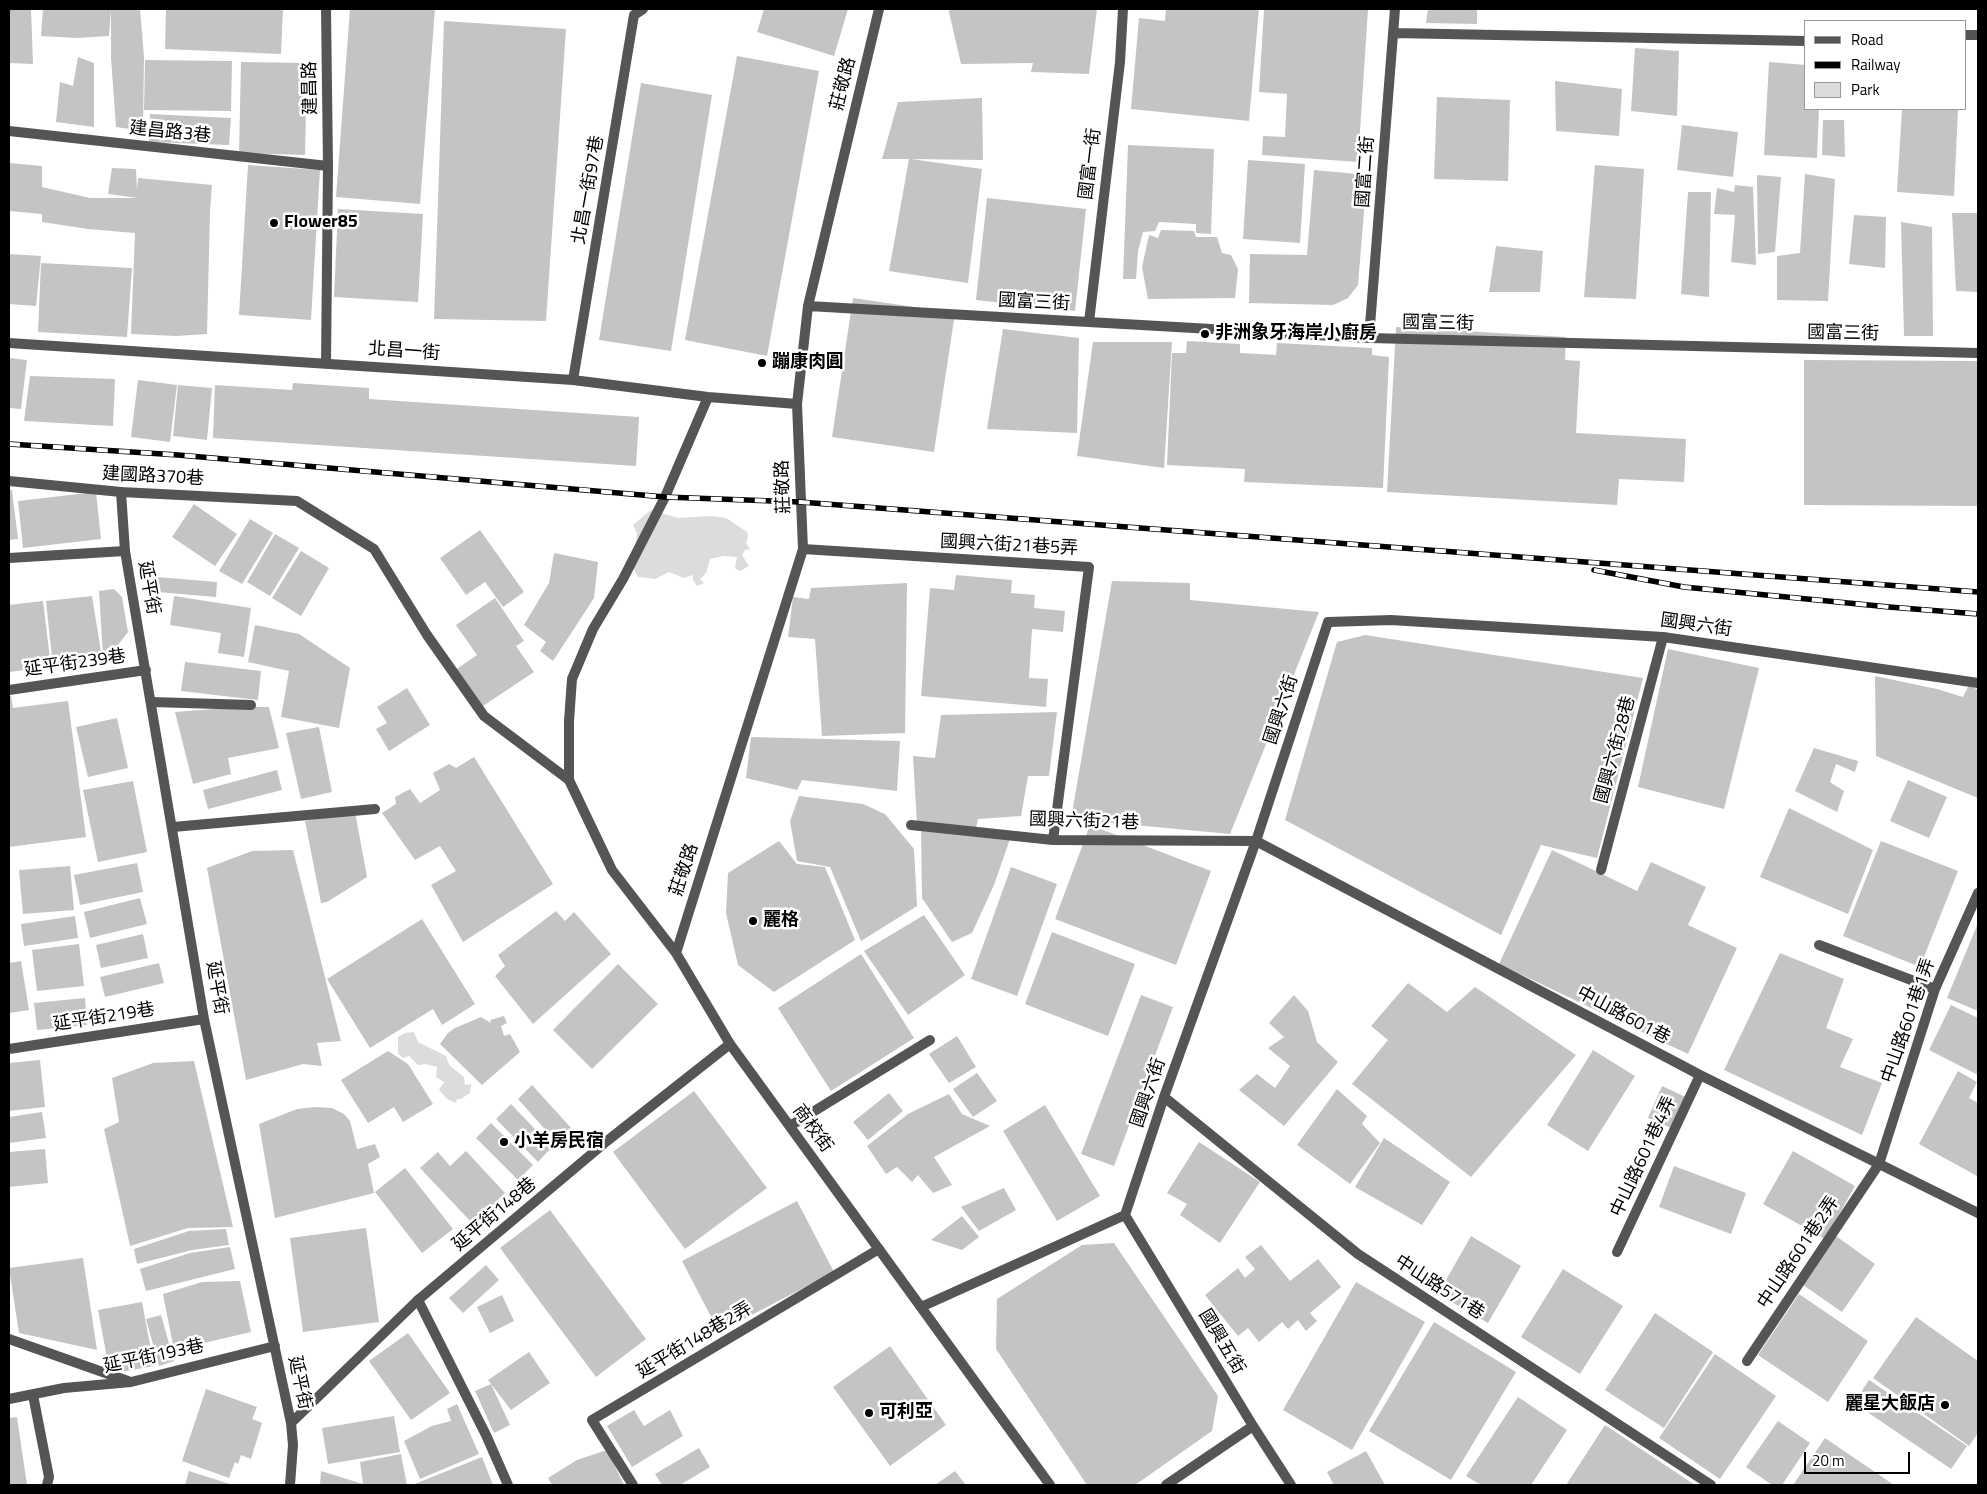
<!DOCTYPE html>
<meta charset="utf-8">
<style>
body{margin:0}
#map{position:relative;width:1987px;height:1494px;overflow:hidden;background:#fff;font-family:"Titillium Web",sans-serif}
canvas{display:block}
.frame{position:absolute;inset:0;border:10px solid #000;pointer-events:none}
.legend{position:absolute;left:1804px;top:20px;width:162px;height:90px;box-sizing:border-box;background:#fff;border:1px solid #999;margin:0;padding:6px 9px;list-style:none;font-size:15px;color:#000}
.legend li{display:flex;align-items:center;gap:10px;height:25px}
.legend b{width:25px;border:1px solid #999}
.scale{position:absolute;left:1804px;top:1452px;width:106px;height:22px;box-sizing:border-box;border:2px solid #000;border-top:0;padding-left:6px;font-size:15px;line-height:18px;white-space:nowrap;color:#000;-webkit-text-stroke:4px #fff;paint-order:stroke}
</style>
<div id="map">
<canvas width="1987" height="1494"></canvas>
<div class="frame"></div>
<ul class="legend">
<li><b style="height:6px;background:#555"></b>Road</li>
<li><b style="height:6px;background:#000"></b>Railway</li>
<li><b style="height:14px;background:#dcdcdc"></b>Park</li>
</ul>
<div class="scale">20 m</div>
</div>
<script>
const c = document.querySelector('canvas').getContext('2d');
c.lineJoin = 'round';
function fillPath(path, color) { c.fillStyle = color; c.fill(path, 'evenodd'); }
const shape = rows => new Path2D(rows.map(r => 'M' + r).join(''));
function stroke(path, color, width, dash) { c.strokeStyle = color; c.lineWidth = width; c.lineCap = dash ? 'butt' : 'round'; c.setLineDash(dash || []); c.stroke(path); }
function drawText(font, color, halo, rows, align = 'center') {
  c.font = font + ' "Titillium Web","Noto Sans TC",sans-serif'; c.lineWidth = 5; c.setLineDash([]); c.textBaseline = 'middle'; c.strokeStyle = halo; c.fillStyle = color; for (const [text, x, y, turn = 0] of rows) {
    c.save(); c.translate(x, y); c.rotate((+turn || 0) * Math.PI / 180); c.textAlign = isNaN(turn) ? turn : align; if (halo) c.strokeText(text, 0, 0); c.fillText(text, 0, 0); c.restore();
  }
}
fillPath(shape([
 [651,510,678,518,711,516,726,518,747,532,748,536,746,543,750,549,745,550,742,555,749,566,740,571,735,568,737,557,723,556,710,559,706,573,700,579,704,583,697,586,693,580,693,575,684,578,669,572,655,579,638,577,633,567,637,533,633,525],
 [414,1032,418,1042,446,1056,449,1065,464,1077,465,1085,471,1084,470,1093,461,1099,457,1099,456,1103,447,1099,439,1090,444,1082,436,1077,437,1067,426,1064,418,1065,409,1056,403,1058,398,1054,398,1037,405,1033]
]), '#dcdcdc');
fillPath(shape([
 [9,9,31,9,33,64,9,63],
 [43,9,111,9,109,36,77,38,41,36],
 [111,9,140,9,144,57,143,131,116,127,111,58],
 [166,9,283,9,281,54,165,49],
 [350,9,435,9,420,204,336,197],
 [764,9,848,9,834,56,757,32],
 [950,9,1097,9,1089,74,1031,72,1033,63,961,64,949,12],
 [1166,9,1259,9,1249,121,1131,109,1139,18,1165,21],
 [1264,9,1291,10,1292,9,1368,9,1358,162,1262,155,1263,136,1285,137,1287,94,1259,92],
 [1428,9,1477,9,1477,24,1426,23],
 [444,21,566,29,546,321,434,319],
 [1635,48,1679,51,1677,116,1631,111],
 [737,56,819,71,767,356,685,340],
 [78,57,94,63,94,127,56,122,60,82,73,86],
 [145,60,232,61,231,111,144,110],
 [241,62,307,63,305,155,239,153],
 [1769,62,1806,65,1806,109,1819,109,1817,158,1764,155],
 [1555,81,1622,89,1619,136,1556,131],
 [641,83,712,95,671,351,599,340],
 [1437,97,1510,100,1508,181,1434,179],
 [982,98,983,160,911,159,982,169,968,283,889,271,909,159,882,159,898,102],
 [1902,109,1958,109,1954,196,1897,192],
 [150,114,231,118,229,145,149,142],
 [1823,120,1844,120,1845,157,1822,155],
 [1682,125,1738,132,1733,177,1677,170],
 [1128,145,1214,149,1211,234,1196,233,1196,224,1159,222,1155,231,1143,232,1138,251,1136,279,1123,279],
 [1248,160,1305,164,1300,243,1243,239],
 [9,163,42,166,42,187,90,198,137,198,108,194,112,168,136,169,137,191,138,178,212,185,210,212,207,334,176,336,131,334,135,233,88,229,42,222,42,214,9,211],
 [248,165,320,170,311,320,239,315],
 [1595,165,1644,169,1636,299,1584,297],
 [1314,170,1367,175,1358,285,1348,298,1333,305,1249,303,1250,254,1307,255],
 [1805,174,1835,179,1828,301,1777,300,1777,256,1800,253],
 [1757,175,1781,177,1775,252,1758,254],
 [1735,185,1753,187,1756,265,1731,262,1735,215,1714,214,1717,188,1734,192],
 [1688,192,1711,192,1709,297,1681,294],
 [987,198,1086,209,1075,311,976,300],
 [338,209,423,214,418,302,334,297],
 [1952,213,1978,213,1978,292,1956,291],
 [1854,215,1886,217,1885,268,1849,264],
 [1901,222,1932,227,1933,336,1904,336],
 [1161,230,1194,231,1196,237,1217,237,1222,253,1231,255,1238,269,1235,298,1148,299,1142,267,1149,235,1158,238],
 [1496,246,1543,251,1540,292,1489,292],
 [9,254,41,256,36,306,9,304],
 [41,263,132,268,127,337,38,332],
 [853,298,955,313,934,452,832,437],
 [1396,327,1566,337,1565,360,1580,361,1576,433,1686,439,1684,482,1619,479,1617,505,1387,492],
 [1003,329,1079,338,1077,433,987,429],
 [1187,341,1240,344,1240,353,1276,355,1277,343,1372,348,1372,355,1389,357,1383,488,1244,482,1245,469,1167,465,1172,353,1186,353],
 [1093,342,1172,342,1164,468,1077,456],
 [9,358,27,360,21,409,9,408],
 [1804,360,1978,361,1978,506,1804,505],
 [30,376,115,379,113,426,24,421],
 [138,380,177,385,170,442,131,437],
 [293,383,369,388,369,399,639,417,636,466,213,438,215,385,292,390],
 [178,385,212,388,207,440,173,436],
 [9,490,12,490,18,539,9,540],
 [96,492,101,539,23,548,18,501],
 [194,504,237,534,215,566,172,537],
 [250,519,273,533,242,584,219,571],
 [480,530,524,592,503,607,485,582,466,595,440,558],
 [275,534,299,548,270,596,247,582],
 [301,551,329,568,301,616,272,598],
 [554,553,598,562,594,598,553,661,540,651,546,642,524,625,549,583],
 [956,575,1012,580,1011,593,1035,595,1034,608,1065,611,1063,632,1032,629,1029,678,1048,679,1046,707,921,696,930,588,954,590],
 [157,577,217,582,216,597,157,592],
 [1112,581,1190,583,1190,600,1319,612,1230,834,1071,819],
 [907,583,905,733,822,736,815,639,788,637,793,597,809,599,811,588],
 [114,589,122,597,128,632,111,654,103,655,99,591],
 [92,596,102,658,53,667,46,601],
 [174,596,251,608,244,657,218,653,221,633,170,625],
 [495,598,524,641,516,646,534,672,480,708,455,670,477,655,456,625],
 [43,601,51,667,9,672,9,605],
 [255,625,299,634,350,668,339,728,281,717,289,671,248,662],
 [1365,635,1643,678,1597,858,1541,845,1501,935,1285,820,1337,642],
 [1668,649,1759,668,1724,809,1638,787],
 [185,662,261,671,258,700,181,691],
 [1875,676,1937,689,1963,697,1969,685,1978,690,1978,798,1876,756],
 [407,688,430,725,389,751,376,729,387,723,377,707],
 [9,696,11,696,13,708,68,701,86,837,9,847],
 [240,707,269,707,279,748,228,758,231,774,193,784,175,712],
 [1057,712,1049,776,1028,776,1021,816,978,819,976,828,917,824,913,756,935,758,941,715],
 [117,718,128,768,88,777,76,727],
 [319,727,332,792,301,799,286,733],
 [751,737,900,741,897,791,802,780,797,790,746,778],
 [1814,748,1858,761,1855,772,1836,764,1830,782,1844,791,1837,812,1795,791],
 [474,757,553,884,463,942,431,885,456,871,440,846,415,860,382,813,396,804,395,797,410,789,420,803,440,790,433,773,449,764,456,768],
 [277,770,282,790,208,809,203,790],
 [1908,780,1947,797,1929,838,1890,821],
 [133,781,147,852,98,862,83,790],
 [799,796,863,804,885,814,914,849,917,906,861,941,830,867,797,861,790,821],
 [1789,808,1873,850,1848,914,1760,877],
 [355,812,367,877,327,902,321,903,305,821],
 [1090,825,1211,871,1176,965,1055,919],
 [921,829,1010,839,994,885,972,933,952,942,922,898],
 [779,841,797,864,825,867,855,940,774,992,738,965,726,913,728,873],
 [1881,841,1958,871,1920,967,1843,936],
 [293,850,341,1041,317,1043,322,1066,303,1064,246,1080,207,868,252,851],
 [1552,850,1637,891,1651,862,1706,887,1688,925,1737,948,1688,1054,1499,964],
 [137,863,143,892,80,905,74,875],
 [70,866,74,910,23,914,19,870],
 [1011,867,1057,884,1017,996,971,979],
 [140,898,147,924,90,938,84,912],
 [556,911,565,921,574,912,611,954,533,1024,495,976,505,966,498,955],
 [924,915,965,975,908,1015,864,951],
 [75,916,78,938,24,946,21,924],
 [422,919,475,1004,442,1025,433,1009,370,1048,327,979],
 [1978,923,1978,1011,1947,998],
 [1052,932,1135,964,1108,1036,1025,1004],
 [143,934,148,958,101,968,96,945],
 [79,944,84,986,37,991,32,950],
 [1780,953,1844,979,1826,1028,1853,1039,1840,1067,1882,1083,1862,1135,1724,1070],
 [861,954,914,1038,831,1091,778,1008],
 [21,961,29,1010,9,1013,9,963],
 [159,963,164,983,105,997,100,977],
 [618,964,658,1004,592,1069,553,1030],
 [1408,983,1447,1012,1475,987,1576,1055,1471,1177,1352,1084,1388,1040,1371,1026],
 [1141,995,1173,1007,1114,1166,1081,1154],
 [1294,995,1308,1011,1317,1042,1338,1062,1284,1126,1239,1090,1257,1074,1275,1088,1290,1066,1268,1048,1284,1037,1269,1023],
 [85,998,87,1025,37,1030,34,1003],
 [1951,1005,1978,1018,1978,1075,1929,1050],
 [504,1016,507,1023,501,1026,504,1036,510,1034,520,1052,482,1085,440,1044,448,1033,455,1028,481,1017,491,1023,490,1020],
 [957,1036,976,1067,949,1083,929,1054],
 [1593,1050,1635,1076,1588,1151,1547,1125],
 [388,1051,408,1064,433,1104,403,1122,394,1107,368,1123,341,1080],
 [40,1060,45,1107,9,1111,9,1063],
 [194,1061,233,1227,188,1228,130,1246,104,1129,119,1122,112,1078,153,1063],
 [1958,1071,1977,1082,1969,1098,1978,1103,1977,1176,1919,1144],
 [977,1073,997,1101,973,1117,953,1089],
 [532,1085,573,1130,558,1144,518,1099],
 [1662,1086,1692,1100,1678,1131,1648,1118],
 [1337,1089,1367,1116,1362,1124,1380,1143,1350,1184,1297,1145],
 [694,1091,767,1188,685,1249,613,1152],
 [889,1093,903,1111,868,1140,853,1122],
 [949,1094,962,1114,990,1126,934,1157,952,1185,933,1193,918,1175,912,1182,897,1167,886,1174,867,1146,908,1114],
 [511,1104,552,1147,538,1162,496,1119],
 [1045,1105,1100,1196,1057,1221,1003,1131],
 [315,1107,332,1108,344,1114,350,1121,357,1149,375,1144,380,1157,368,1164,374,1193,275,1218,259,1124,297,1109],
 [42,1112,46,1138,9,1143,9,1117],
 [491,1123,533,1165,518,1180,476,1138],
 [1384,1138,1450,1182,1422,1225,1355,1187],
 [1199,1142,1260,1182,1220,1243,1180,1215,1187,1204,1167,1193],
 [45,1149,48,1183,9,1187,9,1152],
 [466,1151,505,1193,473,1224,420,1168,438,1152,450,1166],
 [1793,1151,1855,1186,1825,1239,1763,1204],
 [1674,1166,1746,1193,1731,1234,1659,1207],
 [405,1168,453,1229,422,1253,375,1192],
 [1004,1188,1016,1210,979,1231,961,1207],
 [797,1201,834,1272,719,1332,682,1261],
 [550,1210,646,1339,596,1377,500,1248],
 [962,1216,979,1237,962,1250,931,1240],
 [366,1228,379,1322,303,1332,290,1238],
 [226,1229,229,1245,192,1250,137,1264,134,1249,189,1231],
 [1471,1236,1521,1266,1488,1323,1438,1294],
 [1836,1236,1875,1264,1842,1312,1803,1285],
 [1114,1243,1218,1396,1212,1431,1135,1485,1087,1485,996,1349,997,1299,1082,1245],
 [1261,1245,1290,1281,1318,1259,1341,1287,1310,1313,1317,1321,1306,1331,1298,1320,1288,1329,1282,1322,1259,1342,1248,1328,1238,1336,1205,1295,1238,1268,1245,1278,1255,1269,1245,1257],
 [230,1247,235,1269,146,1291,140,1269,190,1253],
 [83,1258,97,1350,19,1333,9,1268],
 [486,1265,499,1280,463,1313,449,1298],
 [1563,1269,1623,1306,1580,1374,1521,1337],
 [240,1281,251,1332,174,1350,163,1294,202,1282],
 [1356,1282,1425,1322,1352,1450,1283,1410],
 [1799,1294,1868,1341,1828,1402,1758,1355],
 [502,1295,514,1321,490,1333,477,1307],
 [142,1302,154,1366,110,1374,98,1310],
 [1655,1313,1713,1352,1664,1428,1605,1390],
 [161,1315,174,1361,159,1366,146,1319],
 [1916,1317,1978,1361,1978,1433,1969,1446,1873,1378],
 [1434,1322,1516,1372,1451,1480,1369,1431],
 [408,1333,450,1393,411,1420,369,1361],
 [890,1346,946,1425,890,1466,833,1387],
 [529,1352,550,1383,511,1410,488,1380],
 [1715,1354,1776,1396,1720,1479,1659,1438],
 [1869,1380,1967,1446,1951,1469,1854,1403],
 [491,1384,510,1425,494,1433,475,1391],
 [206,1389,257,1407,252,1419,262,1423,251,1459,241,1455,238,1464,235,1462,229,1478,182,1461],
 [1518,1397,1567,1430,1531,1485,1481,1485,1466,1476],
 [457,1404,479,1454,420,1479,404,1441,432,1426,451,1421,447,1409],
 [634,1410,644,1426,670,1410,683,1436,632,1467,607,1426],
 [394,1416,400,1452,328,1464,322,1428],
 [17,1417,27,1485,9,1485,9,1418],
 [1778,1421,1810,1443,1782,1485,1772,1485,1746,1467],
 [1605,1425,1695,1485,1566,1485],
 [1825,1438,1894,1485,1793,1485],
 [699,1448,710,1467,680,1485,662,1485,655,1474],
 [607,1450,624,1485,552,1485,548,1478,577,1460],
 [1366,1451,1385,1485,1334,1485,1327,1472],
 [401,1454,407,1485,320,1485,321,1471,363,1484,360,1462],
 [482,1457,493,1485,412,1485],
 [189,1471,233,1485,185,1485],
 [955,1471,966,1485,935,1485]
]), '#c4c4c4');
stroke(shape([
 [326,363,328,166],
 [9,481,121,492,297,501,374,549,427,635,484,716,569,780],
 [803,549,1089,567,1053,840],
 [9,558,125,551],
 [1328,622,1391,620,1663,637,1978,683],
 [152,702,251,705],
 [911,825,1053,840,1256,841,1700,1075,1978,1213],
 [173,827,375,809],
 [1819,945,1935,989],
 [790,1126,930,1040],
 [1617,1252,1700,1075],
 [418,1300,486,1435,508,1485],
 [1747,1361,1879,1164,1935,989,1978,893],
 [33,1395,49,1477,47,1485],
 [633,1485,592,1420,879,1249]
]), '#555', 10);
stroke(shape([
 [1393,33,1806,41],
 [1966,35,1978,35],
 [9,131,328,166,326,9],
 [808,306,1369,338,1978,353],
 [1089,322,1120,62,1123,9],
 [1369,338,1395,9],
 [9,343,573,380,708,397,797,404],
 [573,380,634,15,643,9],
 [708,397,665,497,623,579,593,629,572,679,569,721,569,780,612,870,676,953,730,1044,1050,1485],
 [121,492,125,551,204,1019,291,1423,293,1445,290,1485],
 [9,690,146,670],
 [1601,870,1663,637],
 [676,953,803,549,797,404,808,306,879,9],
 [9,1049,204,1019],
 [1164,1097,1358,1254,1711,1485],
 [1125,1215,1253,1426,1291,1485],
 [921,1307,1125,1215,1164,1097,1256,841,1328,622],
 [9,1339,128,1381],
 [9,1399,64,1388,131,1382,275,1346],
 [291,1423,418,1300,607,1141,730,1044],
 [1166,1485,1253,1426]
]), '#555', 10);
const rail = shape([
 [9,444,178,455,665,497,800,502,1978,592],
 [1594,570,1684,587,1889,607,1978,614]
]);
stroke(rail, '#000', 5.5);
stroke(rail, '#fff', 4, [11]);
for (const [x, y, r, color] of [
 [274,223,5,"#000"],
 [1205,334,5,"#000"],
 [762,363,5,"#000"],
 [753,921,5,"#000"],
 [504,1142,5,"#000"],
 [1945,1405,5,"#000"],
 [869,1413,5,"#000"]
]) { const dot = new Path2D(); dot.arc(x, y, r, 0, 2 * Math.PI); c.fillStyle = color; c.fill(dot); stroke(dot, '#fff', 2); }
drawText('18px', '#000', '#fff', [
 ["莊敬路",844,84,-76],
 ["建昌路",311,88,-91],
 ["建昌路3巷",170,133,6],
 ["國富一街",1091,164,-83],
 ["國富二街",1366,172,-86],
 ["北昌一街97巷",589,190,-80],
 ["國富三街",1034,303,3],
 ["國富三街",1438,324,1],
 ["國富三街",1843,334,1],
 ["北昌一街",404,352,4],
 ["建國路370巷",153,477,3],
 ["莊敬路",784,487,-92],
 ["國興六街21巷5弄",1009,546,3],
 ["延平街",148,588,80],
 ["國興六街",1696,626,8],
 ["延平街239巷",75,664,-8],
 ["國興六街",1282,710,-72],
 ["國興六街28巷",1616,750,-75],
 ["國興六街21巷",1084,822,2],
 ["莊敬路",685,870,-72],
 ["延平街",216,988,80],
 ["中山路601巷",1623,1016,28],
 ["延平街219巷",104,1018,-9],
 ["中山路601巷1弄",1909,1021,-71],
 ["國興六街",1149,1093,-71],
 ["商校街",812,1129,54],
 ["中山路601巷4弄",1644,1157,-65],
 ["延平街148巷",495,1215,-40],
 ["中山路601巷2弄",1799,1253,-56],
 ["中山路571巷",1439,1288,33],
 ["延平街148巷2弄",695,1341,-31],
 ["國興五街",1221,1342,59],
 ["延平街193巷",154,1357,-12],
 ["延平街",299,1383,78]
]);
drawText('bold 18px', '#000', '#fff', [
 ["Flower85",284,223],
 ["非洲象牙海岸小廚房",1215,334],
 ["蹦康肉圓",772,363],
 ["麗格",763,921],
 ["小羊房民宿",514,1142],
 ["麗星大飯店",1935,1405,"right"],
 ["可利亞",879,1413]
], 'left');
</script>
